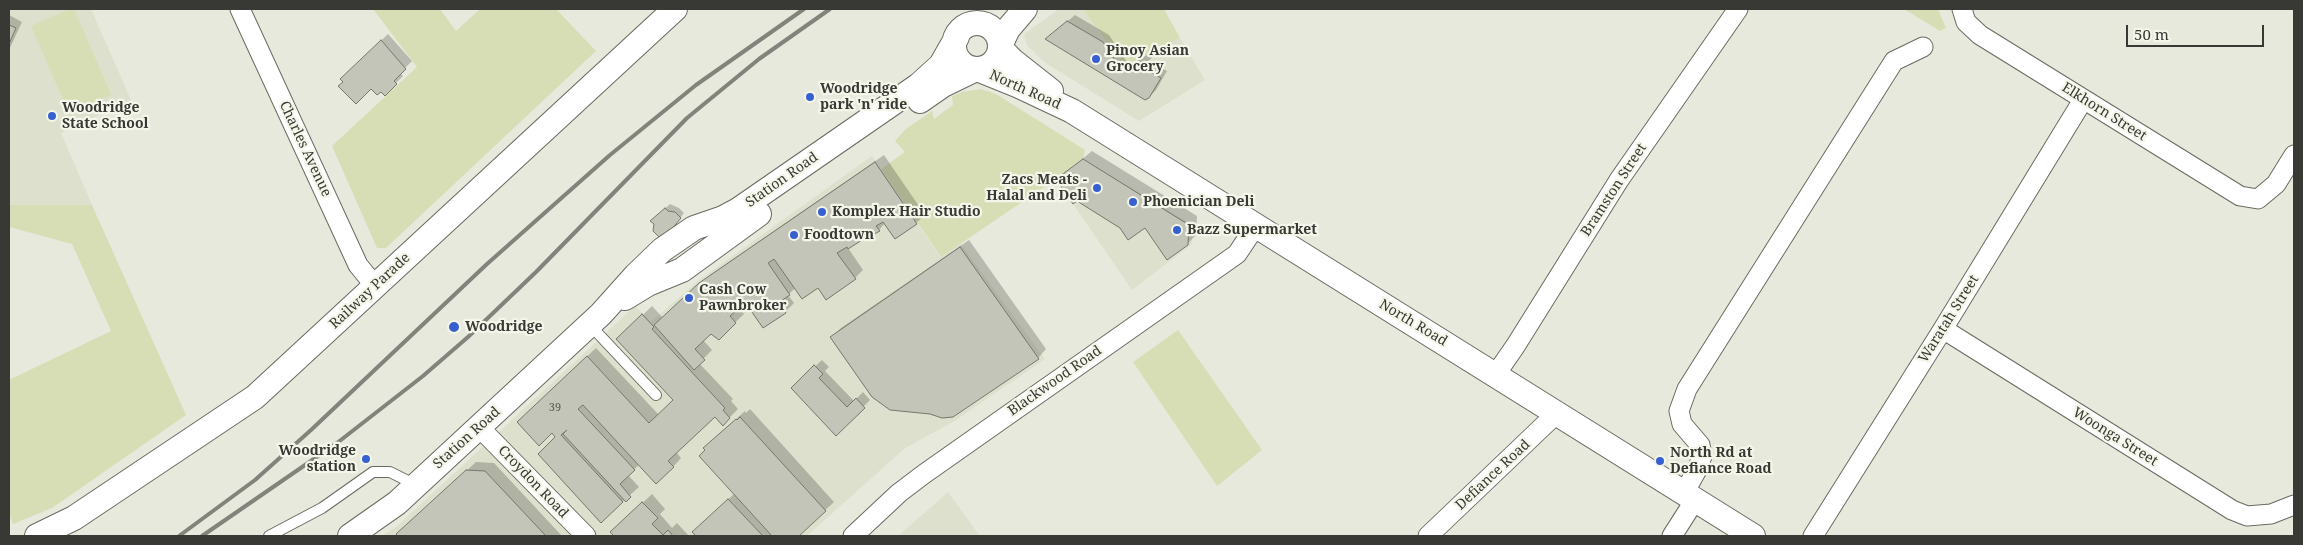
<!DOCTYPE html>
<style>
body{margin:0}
#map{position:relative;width:2303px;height:545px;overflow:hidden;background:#e7e9dd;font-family:"Noto Serif",serif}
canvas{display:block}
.frame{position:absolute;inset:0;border:10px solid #383934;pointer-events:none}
.scale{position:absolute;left:2126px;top:25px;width:138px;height:22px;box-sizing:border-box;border:2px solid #383934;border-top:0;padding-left:6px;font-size:15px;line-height:18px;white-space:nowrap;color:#383934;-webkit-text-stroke:4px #f4f6ea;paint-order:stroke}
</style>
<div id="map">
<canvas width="2303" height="545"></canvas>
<div class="frame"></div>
<div class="scale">50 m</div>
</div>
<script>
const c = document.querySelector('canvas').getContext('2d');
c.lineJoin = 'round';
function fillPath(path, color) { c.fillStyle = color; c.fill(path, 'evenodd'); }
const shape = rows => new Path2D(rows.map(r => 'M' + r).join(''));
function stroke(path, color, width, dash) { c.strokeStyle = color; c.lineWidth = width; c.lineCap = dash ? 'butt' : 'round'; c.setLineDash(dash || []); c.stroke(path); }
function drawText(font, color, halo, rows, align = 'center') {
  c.font = font + ' "Noto Serif",serif'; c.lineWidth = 4.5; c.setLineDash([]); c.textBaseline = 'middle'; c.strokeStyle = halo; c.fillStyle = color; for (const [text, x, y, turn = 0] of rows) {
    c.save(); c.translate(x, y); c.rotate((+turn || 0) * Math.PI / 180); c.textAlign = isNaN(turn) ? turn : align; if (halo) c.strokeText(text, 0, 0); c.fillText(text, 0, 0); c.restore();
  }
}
fillPath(shape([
 [9,9,91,9,131,100,61,133,92,205,9,205],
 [1059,9,1083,9,1124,65,1180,38,1205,80,1139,121,1044,62,1027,45,1024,34],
 [872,156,940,257,961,244,1045,359,953,422,905,448,807,536,381,536,395,528,635,306,651,322,699,280],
 [1083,159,1193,225,1192,244,1132,290,1056,179],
 [948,492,980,536,898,536]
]), '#dce0cc');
fillPath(shape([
 [70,9,74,9,111,95,69,113,31,26],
 [373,9,440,9,456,31,480,9,556,9,596,51,386,248,377,248,332,146,417,67],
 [1083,9,1164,9,1180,38,1124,66],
 [1904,9,1938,9,1946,28,1940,31],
 [981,89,996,94,1085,150,1083,159,1056,179,941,257,881,169,905,152,895,141,906,129,932,111,934,119,953,105,952,96,962,92],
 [9,205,92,205,186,415,52,508,13,524,9,513,9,380,111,331,72,244,9,227],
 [1178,330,1262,450,1217,486,1133,362]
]), '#d7deb6');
fillPath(shape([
 [9,15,22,22,9,50],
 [1075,15,1109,35,1129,65,1147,55,1152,57,1149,61,1167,71,1156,90,1149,97,1054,33],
 [388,34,412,61,400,73,403,76,385,94,371,87,345,82,342,79],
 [1092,151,1197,216,1196,235,1187,244,1145,226,1120,227,1058,179],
 [884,155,925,215,916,223,885,223,879,230,873,231,848,248,863,270,855,278,818,286,795,288,788,295,794,303,785,312,747,303,740,308,744,314,719,338,711,332,703,340,712,350,699,363,733,399,731,401,738,409,723,424,715,415,676,452,681,458,673,467,640,464,628,475,639,487,601,521,557,437,527,413,596,348,659,415,675,400,618,339,652,306,663,318,710,275],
 [670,204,679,208,684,213,675,224,656,217],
 [969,240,1046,349,1038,358,832,337,841,328],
 [822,360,829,367,825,371,854,401,863,392,870,400,836,434,792,388],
 [750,409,834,502,797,536,698,536,694,532,735,493,713,440,745,411,746,413],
 [476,462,494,463,562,536,400,536,398,534,407,526],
 [652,494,665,509,660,514,672,528,677,523,689,536,616,536,612,532]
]), '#0003');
const building = shape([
 [1067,21,1103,42,1122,71,1140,61,1146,64,1143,68,1161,78,1149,98,1145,100,1045,39,1067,21],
 [9,25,16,28,9,44,9,25],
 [381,40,406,69,394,81,397,84,385,96,381,92,377,95,371,89,356,104,338,86,343,82,340,79,381,40],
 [1083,159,1189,225,1188,245,1167,260,1145,228,1128,240,1120,228,1077,201,1073,204,1056,179,1083,159],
 [875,162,917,224,895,239,883,222,876,226,880,231,874,234,873,233,848,249,847,247,837,253,856,279,826,300,818,288,802,299,774,259,768,263,790,295,779,302,786,313,763,328,747,305,737,310,730,316,736,323,719,340,711,334,695,349,705,360,694,370,654,325,699,283,875,162],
 [665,208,668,211,675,212,681,218,671,230,659,237,653,231,654,224,650,221,665,208],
 [960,247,1039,359,953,417,942,418,930,414,890,410,872,397,830,337,960,247],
 [642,314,654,327,652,329,725,408,723,410,730,418,723,426,715,417,668,461,674,467,656,484,583,405,578,409,635,470,620,484,631,497,626,502,563,434,567,430,561,435,623,502,601,523,538,454,555,437,552,433,539,446,517,422,587,356,649,423,673,400,616,339,642,314],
 [814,365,823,374,819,378,847,407,856,398,865,408,836,436,791,388,814,365],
 [740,417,826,511,799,536,772,536,699,456,705,450,703,448,736,419,737,420,740,417],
 [466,470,485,471,546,536,398,536,396,534,466,470],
 [728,499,763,536,696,536,692,532,728,499],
 [642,502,658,518,652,524,663,535,668,530,673,536,614,536,610,532,642,502]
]);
fillPath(building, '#c3c5b9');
stroke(building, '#76786d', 1);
const service = shape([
 [590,325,656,395],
 [269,536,322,508,373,472,390,472,416,485]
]);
const minor = shape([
 [240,9,358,265,375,286],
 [1962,9,1966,22,1980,35,2240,196,2258,199,2276,184,2294,155],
 [1943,329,2232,510,2247,516,2271,514,2294,505],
 [1496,374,1516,345,1619,180,1738,9],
 [479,427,586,536],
 [1684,493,1698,468,1702,456,1700,445,1682,424,1679,411,1687,389,1894,61,1923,47],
 [853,536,899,493,924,474,1237,254,1255,227],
 [1428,536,1557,413],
 [1672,536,1695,500],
 [1813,536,1943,329,2083,100]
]);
const tertiary = shape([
 '954 46a23 23 0 1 1 46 0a23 23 0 1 1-46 0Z',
 [1000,46,1008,29,1025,9],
 [1000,48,1013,61,1051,91],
 [977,69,1019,86,1072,111,1753,536],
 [920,101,943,85,976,69],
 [625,298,648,284,682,270,759,214],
 [37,536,74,518,255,397,675,9],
 [350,536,397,503,479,427,601,314,636,275,662,250,694,228,723,218,738,210,919,85,941,65,957,37]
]);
stroke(service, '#696b61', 12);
stroke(minor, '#696b61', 21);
stroke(tertiary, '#696b61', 26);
stroke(service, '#fff', 10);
stroke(minor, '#fff', 19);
stroke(tertiary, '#fff', 24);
stroke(shape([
 [179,536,255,480,311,430,487,264,610,155,696,85,804,9],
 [202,536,337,443,423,376,468,337,536,272,687,118,759,59,830,9]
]), '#82847c', 4);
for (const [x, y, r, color] of [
 [1096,59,5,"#3660d0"],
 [810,97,5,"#3660d0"],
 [52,116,5,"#3660d0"],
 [1097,188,5,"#3660d0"],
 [1133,202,5,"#3660d0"],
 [822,212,5,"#3660d0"],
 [1177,230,5,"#3660d0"],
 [794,235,5,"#3660d0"],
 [689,298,5,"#3660d0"],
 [454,327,6,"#3660d0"],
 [366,459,5,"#3660d0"],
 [1660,461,5,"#3660d0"]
]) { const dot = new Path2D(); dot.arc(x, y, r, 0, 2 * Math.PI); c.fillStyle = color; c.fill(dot); stroke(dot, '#f4f6ea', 2); }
drawText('11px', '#5b5c55', null, [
 ["39",555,408]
]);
drawText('bold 14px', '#383934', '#f4f6ea', [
 ["Pinoy Asian",1106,51],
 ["Grocery",1106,67],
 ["Woodridge",820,89],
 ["park 'n' ride",820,105],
 ["Woodridge",62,108],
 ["State School",62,124],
 ["Zacs Meats -",1087,180,"right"],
 ["Halal and Deli",1087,196,"right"],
 ["Phoenician Deli",1143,202],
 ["Komplex Hair Studio",832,212],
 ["Bazz Supermarket",1187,230],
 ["Foodtown",804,235],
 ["Cash Cow",699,290],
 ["Pawnbroker",699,306],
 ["Woodridge",465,327],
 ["Woodridge",356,451,"right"],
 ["station",356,467,"right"],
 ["North Rd at",1670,453],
 ["Defiance Road",1670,469]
], 'left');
drawText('14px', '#383934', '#f4f6ea', [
 ["North Road",1025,90,24],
 ["Elkhorn Street",2104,112,32],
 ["Charles Avenue",305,149,65],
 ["Station Road",782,180,-35],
 ["Bramston Street",1614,190,-57],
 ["Railway Parade",370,291,-43],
 ["Waratah Street",1949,319,-58],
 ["North Road",1413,323,31],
 ["Blackwood Road",1055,381,-35],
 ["Woonga Street",2115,437,32],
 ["Station Road",467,438,-42],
 ["Defiance Road",1493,475,-43],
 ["Croydon Road",533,482,46]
]);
</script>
